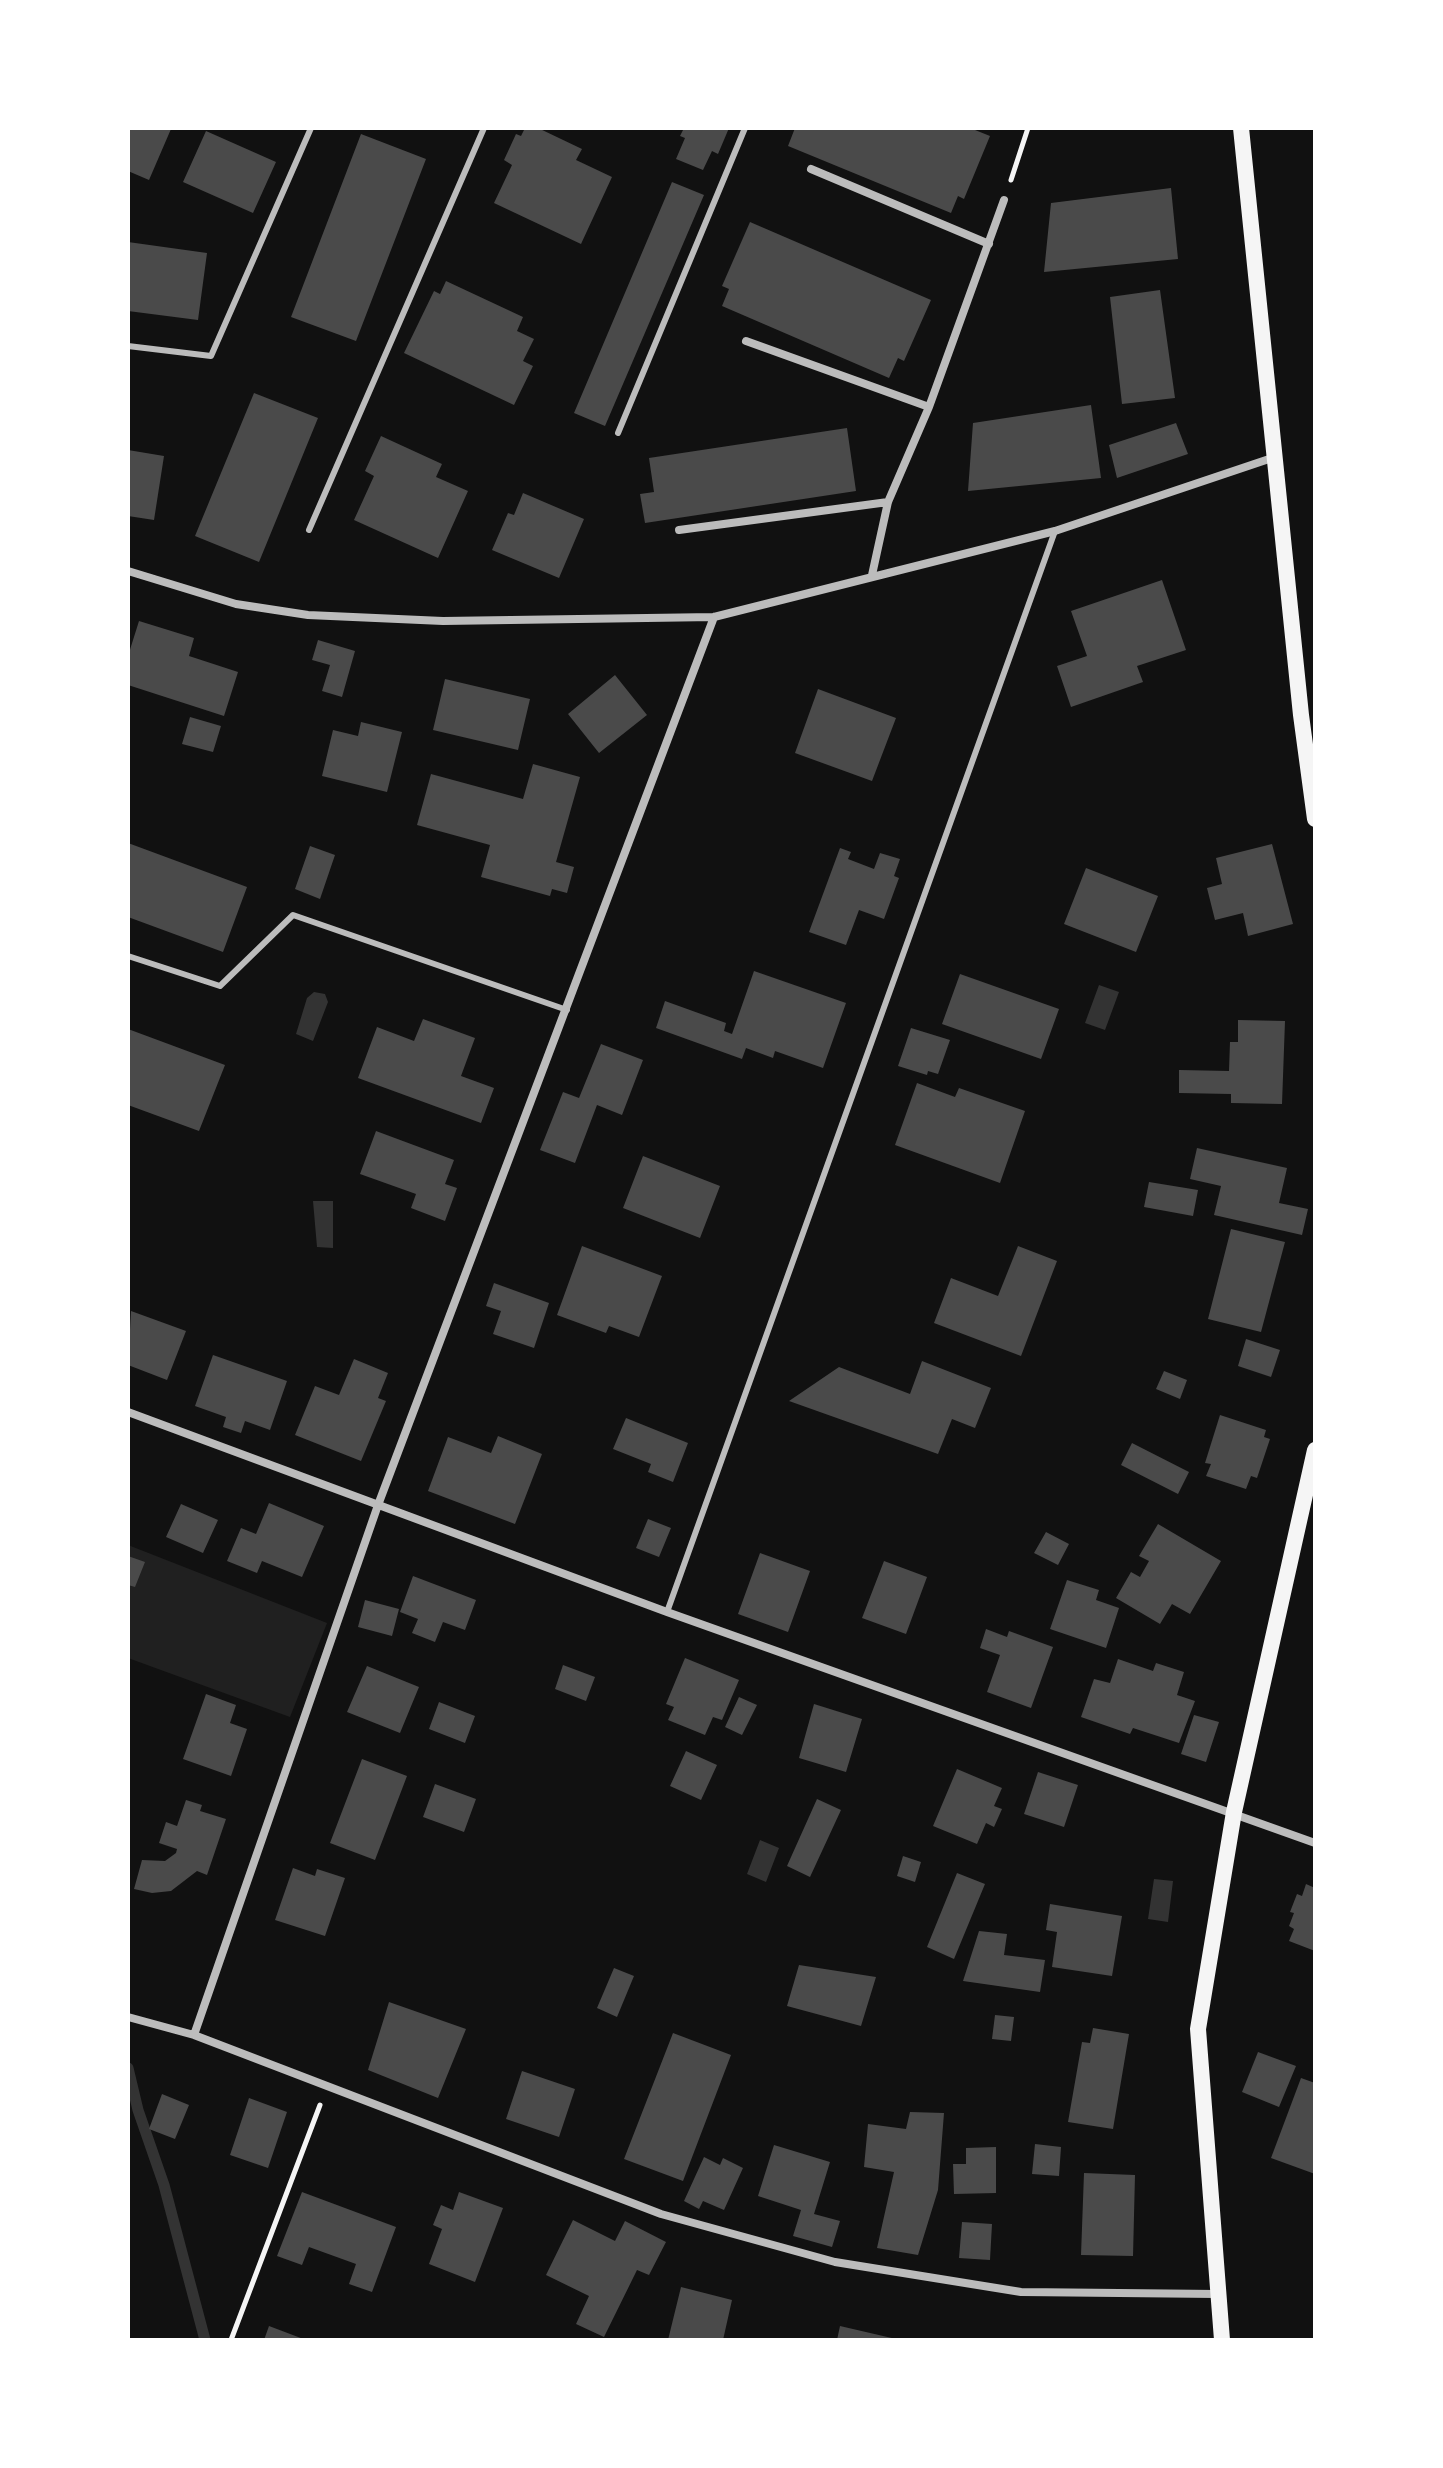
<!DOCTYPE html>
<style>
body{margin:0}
#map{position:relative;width:1443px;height:2468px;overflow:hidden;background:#111;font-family:"Open Sans",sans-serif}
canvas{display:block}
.frame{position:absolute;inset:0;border:130px solid #fff;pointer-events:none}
</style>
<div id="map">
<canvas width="1443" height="2468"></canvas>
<div class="frame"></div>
</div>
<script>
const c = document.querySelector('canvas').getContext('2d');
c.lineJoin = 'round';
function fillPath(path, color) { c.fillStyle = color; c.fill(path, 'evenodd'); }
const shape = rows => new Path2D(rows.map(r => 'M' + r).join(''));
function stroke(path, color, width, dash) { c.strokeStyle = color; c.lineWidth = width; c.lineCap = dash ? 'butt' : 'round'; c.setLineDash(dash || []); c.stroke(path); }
fillPath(shape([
 [128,1545,327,1623,290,1717,128,1658]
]), '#202020');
fillPath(shape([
 [1099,985,1119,992,1105,1030,1085,1023],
 [314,992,325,994,328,1002,313,1041,296,1034,307,998],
 [313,1201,333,1201,333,1248,317,1247],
 [760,1840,779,1848,766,1882,747,1874],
 [1154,1879,1173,1881,1168,1922,1148,1919]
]), '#333');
stroke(shape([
 [128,2068,138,2110,164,2185,205,2340]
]), '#333', 11);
fillPath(shape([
 [128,128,171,129,149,180,128,171],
 [525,128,538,128,582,149,576,160,612,177,581,244,494,203,512,165,504,160,516,134,521,136],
 [684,128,729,128,718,154,712,151,703,170,676,159,685,138,680,136],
 [795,128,970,128,990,136,964,199,958,196,951,213,788,146],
 [206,131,276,162,253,213,183,182],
 [361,134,426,159,356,341,291,317],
 [672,182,704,195,605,426,574,413],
 [1171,188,1178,259,1044,272,1051,203],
 [750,222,931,300,904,361,898,358,889,378,722,306,729,289,722,286],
 [128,242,207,253,198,320,128,311],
 [446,281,523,317,517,331,534,339,523,361,533,366,514,405,404,353,434,291,440,294],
 [1160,290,1175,398,1122,404,1110,297],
 [254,393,318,418,259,562,195,536],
 [1091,405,1101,478,968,491,973,423],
 [1176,423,1188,454,1117,478,1109,445],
 [847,428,856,491,645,523,640,494,654,492,649,458],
 [381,436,442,464,436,477,468,491,438,558,354,520,374,476,365,471],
 [128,450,164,456,154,520,128,516],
 [523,493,584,519,559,578,492,550,508,513,514,515],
 [1162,580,1186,650,1137,666,1143,682,1071,707,1057,666,1087,656,1071,611],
 [139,621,194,638,189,656,238,672,224,716,128,685,128,656],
 [318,640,355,651,342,697,322,691,330,665,312,660],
 [615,675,647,715,599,753,568,714],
 [445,679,530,699,518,750,433,730],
 [818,689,896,718,872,781,795,753],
 [190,717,221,726,213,752,182,744],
 [361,722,402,732,387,792,322,776,333,730,358,736],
 [533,764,580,777,556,862,574,867,567,893,552,889,550,896,481,877,490,845,417,825,431,774,523,799],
 [128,843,247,887,223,952,128,917],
 [1272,844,1293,924,1248,936,1243,913,1215,920,1207,888,1222,884,1216,858],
 [310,846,335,855,320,899,295,889],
 [840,848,851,852,848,859,874,869,880,853,900,859,894,876,899,878,884,919,859,910,846,945,809,932],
 [1086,868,1158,896,1136,952,1064,924],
 [754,971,846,1003,823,1068,775,1051,773,1058,746,1048,742,1059,656,1028,665,1001,726,1023,724,1031,732,1034],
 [960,974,1059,1009,1041,1059,942,1024],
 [423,1019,475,1038,461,1076,494,1088,481,1123,358,1078,377,1027,414,1041],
 [1238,1020,1285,1021,1282,1104,1231,1103,1231,1094,1179,1093,1179,1070,1229,1071,1230,1042,1238,1042],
 [911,1028,950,1040,938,1074,928,1071,927,1075,898,1066],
 [128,1029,225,1065,199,1131,128,1105],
 [601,1044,643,1060,622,1115,597,1105,575,1163,540,1150,563,1092,579,1098],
 [917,1083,955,1097,959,1088,1025,1111,1000,1183,895,1145],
 [376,1131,454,1160,445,1184,457,1188,445,1221,411,1208,416,1194,360,1174],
 [1197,1148,1287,1168,1279,1203,1308,1209,1302,1235,1214,1215,1221,1186,1190,1179],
 [643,1156,720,1186,700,1238,623,1208],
 [1149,1182,1198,1190,1193,1216,1144,1207],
 [1231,1229,1285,1242,1261,1332,1208,1319],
 [582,1246,662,1276,639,1337,609,1326,606,1333,557,1315],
 [1018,1246,1057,1261,1021,1356,934,1323,951,1278,998,1296],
 [494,1283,549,1303,534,1348,493,1334,501,1311,486,1306],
 [131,1311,186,1331,167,1380,128,1365],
 [1246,1339,1280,1350,1271,1377,1238,1366],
 [213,1355,287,1381,270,1430,245,1421,241,1433,223,1427,226,1417,195,1406],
 [354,1359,388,1373,378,1398,386,1401,361,1461,295,1435,315,1386,339,1395],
 [922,1361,991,1388,975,1428,952,1419,938,1454,789,1401,839,1367,910,1394],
 [1164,1371,1187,1380,1180,1399,1156,1389],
 [1220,1415,1266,1430,1264,1437,1270,1439,1257,1478,1251,1476,1246,1489,1206,1476,1211,1464,1205,1463],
 [626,1418,688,1443,673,1482,648,1472,651,1464,613,1449],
 [498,1436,542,1454,515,1524,428,1491,448,1437,491,1453],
 [1132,1443,1189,1472,1178,1494,1121,1465],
 [269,1503,324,1526,302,1577,262,1561,257,1573,227,1561,241,1528,256,1534],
 [181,1504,218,1520,203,1553,166,1537],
 [648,1519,671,1528,659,1557,636,1548],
 [1158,1524,1221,1561,1190,1614,1172,1604,1160,1624,1116,1598,1131,1572,1140,1577,1149,1561,1139,1556],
 [1046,1532,1069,1544,1058,1565,1034,1553],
 [760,1553,810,1571,788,1632,738,1614],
 [128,1556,145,1562,135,1587,128,1585],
 [884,1561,927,1577,906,1634,862,1618],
 [413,1576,476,1600,465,1630,443,1622,435,1642,412,1633,418,1619,400,1612],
 [1067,1580,1099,1590,1096,1600,1119,1608,1106,1648,1050,1629],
 [365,1600,399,1609,392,1636,358,1627],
 [986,1629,1007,1637,1009,1631,1053,1647,1031,1708,987,1692,1000,1655,980,1648],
 [685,1658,739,1680,722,1720,713,1717,705,1735,668,1720,674,1707,666,1704],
 [1118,1659,1153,1671,1156,1663,1184,1672,1177,1695,1195,1701,1179,1743,1133,1728,1130,1734,1081,1717,1094,1679,1110,1683],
 [563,1665,595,1677,586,1701,555,1689],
 [367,1666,419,1687,400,1733,347,1712],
 [206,1694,236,1705,230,1723,247,1729,231,1776,183,1759],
 [739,1697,757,1705,742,1735,725,1727],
 [439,1702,475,1716,465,1743,429,1729],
 [814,1704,862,1719,846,1772,799,1758],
 [1194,1715,1219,1722,1206,1762,1181,1754],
 [686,1751,717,1765,701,1800,670,1786],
 [362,1759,407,1776,375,1860,330,1843],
 [957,1769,1002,1788,994,1806,1002,1809,994,1827,986,1823,977,1844,933,1826],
 [1038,1772,1078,1785,1064,1827,1024,1814],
 [435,1784,476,1799,464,1832,423,1817],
 [817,1799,841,1810,810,1877,787,1866],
 [186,1800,202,1805,200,1811,226,1819,207,1875,197,1871,171,1891,152,1893,134,1889,142,1860,165,1861,176,1853,177,1849,159,1843,166,1822,177,1826],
 [903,1856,921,1862,915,1882,897,1876],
 [293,1868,315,1876,317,1869,345,1878,325,1936,275,1920],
 [957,1873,985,1884,954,1959,927,1947],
 [1306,1884,1315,1888,1315,1951,1289,1941,1294,1929,1289,1926,1294,1913,1290,1912,1297,1894,1302,1896],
 [1050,1904,1122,1916,1112,1976,1052,1967,1057,1932,1046,1930],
 [979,1931,1007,1934,1004,1955,1045,1960,1040,1992,963,1981],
 [799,1965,876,1977,861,2026,787,2006],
 [614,1968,634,1976,617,2017,597,2008],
 [389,2002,466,2029,438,2098,368,2070],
 [995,2015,1014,2017,1011,2041,992,2039],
 [1093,2028,1129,2034,1113,2129,1068,2122,1082,2042,1090,2043],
 [673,2033,731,2055,683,2181,624,2159],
 [1258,2052,1296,2066,1279,2107,1242,2092],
 [522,2071,575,2089,559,2137,506,2119],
 [1301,2078,1315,2083,1315,2174,1271,2158],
 [162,2094,189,2105,175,2139,149,2129],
 [249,2098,287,2112,268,2168,230,2155],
 [910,2112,944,2113,938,2190,918,2255,877,2248,894,2172,864,2167,868,2124,906,2129],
 [1035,2144,1061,2147,1059,2176,1032,2174],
 [774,2145,830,2162,814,2214,840,2221,832,2247,793,2236,801,2210,758,2196],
 [996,2147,996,2193,954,2194,953,2164,966,2164,966,2148],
 [704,2157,720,2165,723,2158,743,2168,724,2210,703,2201,699,2209,684,2201],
 [1084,2173,1135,2175,1133,2256,1081,2255],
 [302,2192,396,2227,372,2292,349,2284,356,2264,309,2247,302,2265,277,2256],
 [459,2192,503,2208,475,2282,429,2264,442,2229,433,2225,441,2205,453,2210],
 [573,2220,615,2241,625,2221,666,2242,649,2275,637,2270,604,2337,576,2324,589,2296,546,2275],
 [962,2222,992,2224,990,2260,959,2258],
 [681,2287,732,2300,723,2340,668,2340],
 [269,2326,306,2340,264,2340],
 [840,2326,896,2339,896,2340,837,2340]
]), '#4a4a4a');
stroke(shape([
 [1011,180,1028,128],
 [231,2340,320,2105]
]), '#f5f5f5', 5);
stroke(shape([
 [128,346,211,356,311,128],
 [618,433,745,128],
 [309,530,484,128],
 [128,956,220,986,293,915,567,1010],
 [667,1612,1055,531]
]), '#bcbcbc', 6);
stroke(shape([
 [811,169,989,244],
 [746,341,929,407],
 [679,530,888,502],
 [128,571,236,604,308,615,443,621,714,617,1055,531,1275,457],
 [872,575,888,502,929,407,1004,200],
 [128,1412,667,1612,1315,1843],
 [128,2017,194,2035,661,2214,835,2262,1021,2292,1217,2294],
 [194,2035,378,1505,714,617]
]), '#bcbcbc', 8);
stroke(shape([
 [1241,128,1301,715,1315,819],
 [1222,2340,1198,2029,1234,1812,1315,1450]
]), '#f5f5f5', 16);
</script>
